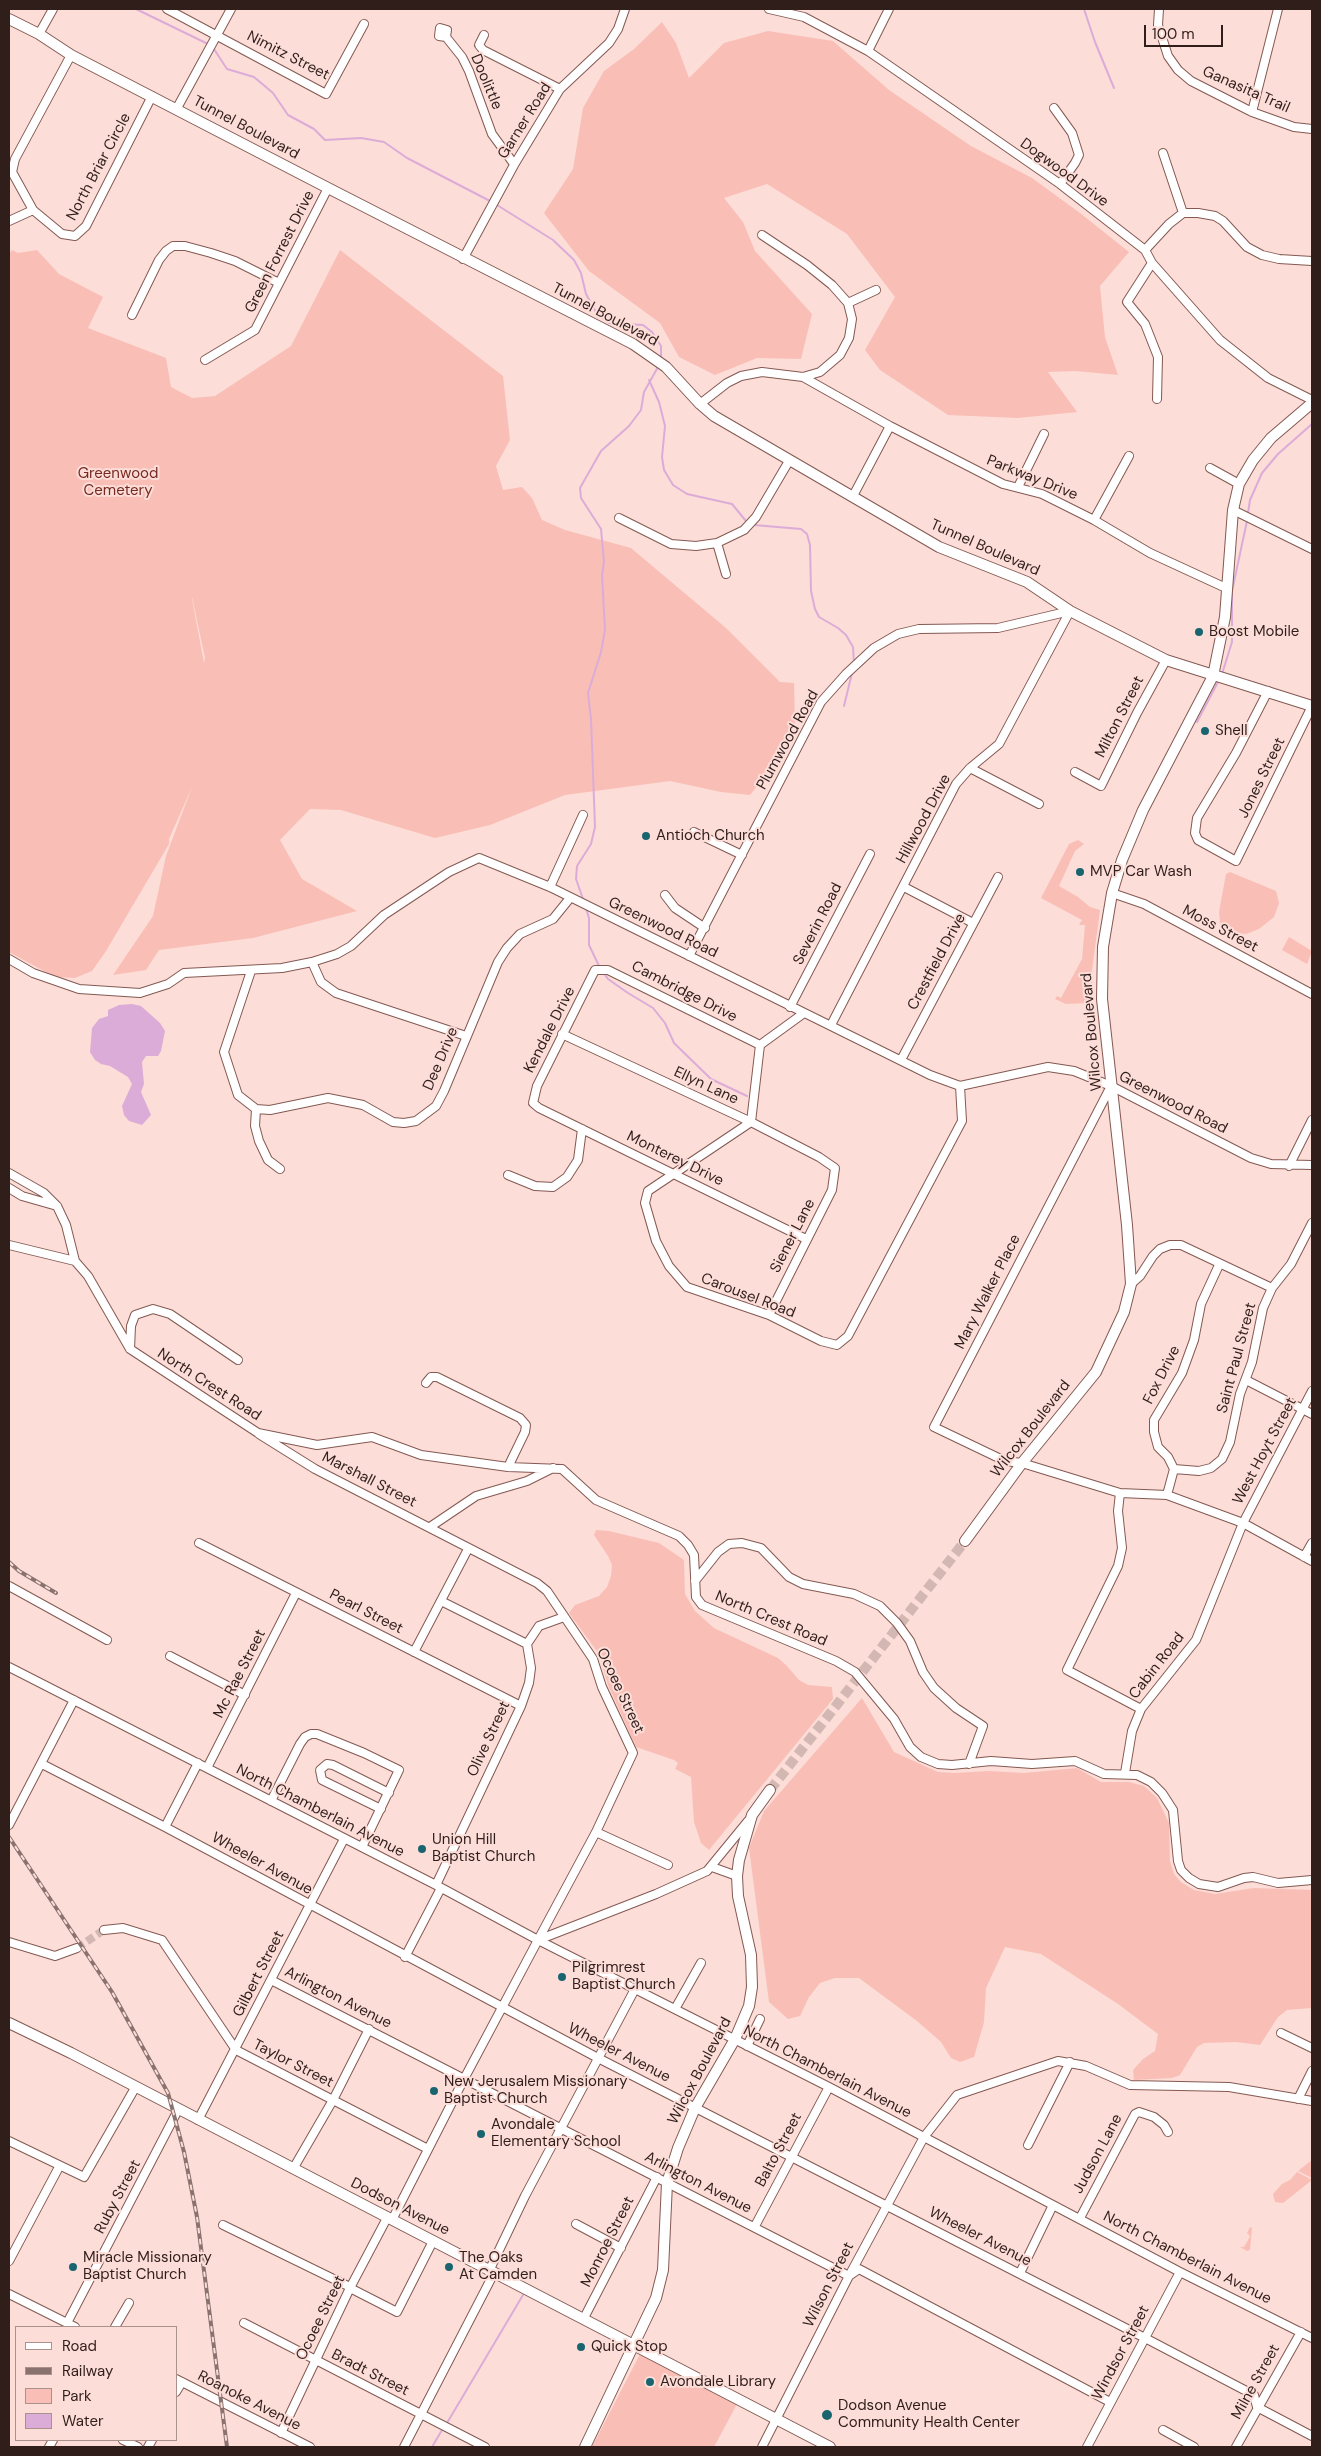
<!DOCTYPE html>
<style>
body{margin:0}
#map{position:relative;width:1321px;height:2456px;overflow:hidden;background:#fcddd8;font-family:"DM Sans",sans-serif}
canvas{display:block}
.frame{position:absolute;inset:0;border:10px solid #301e1b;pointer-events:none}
.legend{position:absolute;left:15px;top:2326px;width:162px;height:115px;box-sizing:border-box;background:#fcddd8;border:1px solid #aa918c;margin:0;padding:6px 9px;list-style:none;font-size:15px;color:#301e1b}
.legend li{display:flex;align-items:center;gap:10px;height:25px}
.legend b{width:25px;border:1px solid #aa918c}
.scale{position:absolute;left:1144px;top:25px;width:79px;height:22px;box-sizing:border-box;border:2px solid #301e1b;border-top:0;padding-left:6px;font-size:15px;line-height:18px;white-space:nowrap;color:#301e1b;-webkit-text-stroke:4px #fcddd8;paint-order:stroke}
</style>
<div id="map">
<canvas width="1321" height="2456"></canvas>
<div class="frame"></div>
<ul class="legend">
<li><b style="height:6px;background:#fff"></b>Road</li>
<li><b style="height:6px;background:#8a736f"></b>Railway</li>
<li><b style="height:14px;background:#f9bfb6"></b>Park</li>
<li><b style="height:14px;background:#dcacd8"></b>Water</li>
</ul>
<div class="scale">100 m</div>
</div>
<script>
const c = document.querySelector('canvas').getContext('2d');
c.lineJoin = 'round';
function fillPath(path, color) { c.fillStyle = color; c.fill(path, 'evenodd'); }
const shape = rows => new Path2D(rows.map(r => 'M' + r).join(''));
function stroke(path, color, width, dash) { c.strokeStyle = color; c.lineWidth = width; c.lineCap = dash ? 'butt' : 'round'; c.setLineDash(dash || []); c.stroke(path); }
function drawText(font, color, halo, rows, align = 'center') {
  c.font = font + ' "DM Sans",sans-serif'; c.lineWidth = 4; c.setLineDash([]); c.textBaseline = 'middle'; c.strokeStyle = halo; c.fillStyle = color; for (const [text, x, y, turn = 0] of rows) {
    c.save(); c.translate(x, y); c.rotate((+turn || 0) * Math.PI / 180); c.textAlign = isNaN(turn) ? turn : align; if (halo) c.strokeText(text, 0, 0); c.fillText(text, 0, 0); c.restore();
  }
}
fillPath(shape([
 [662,22,676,43,689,78,724,43,768,31,833,41,889,90,971,146,1032,178,1080,213,1129,252,1100,286,1105,337,1118,375,1075,371,1048,372,1077,412,1018,418,948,415,880,370,865,350,895,297,847,234,767,184,724,198,743,222,755,251,812,314,801,359,757,358,715,375,679,357,660,323,589,271,544,213,573,169,583,108,604,71,634,49],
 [12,250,18,253,37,250,59,274,103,297,88,328,166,358,171,387,192,398,215,396,291,346,340,250,503,376,510,440,496,466,503,490,522,487,532,498,542,520,565,530,631,548,726,628,780,682,794,683,795,725,765,776,750,795,721,792,670,781,565,795,490,825,435,838,341,810,310,809,280,840,302,879,357,911,253,938,159,950,146,970,113,975,153,916,166,856,192,787,169,839,169,844,106,951,92,971,75,978,55,977,9,952,9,254],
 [192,597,205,658,204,663,192,599],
 [1078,840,1084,844,1075,851,1059,886,1078,897,1090,907,1100,910,1092,970,1093,997,1088,1003,1066,1004,1055,999,1057,996,1061,998,1082,959,1085,925,1079,925,1082,920,1041,898,1069,844],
 [1230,872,1276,891,1279,903,1274,917,1259,929,1246,934,1230,932,1220,923,1219,912,1226,874],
 [1289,937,1312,951,1307,964,1282,950],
 [596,1530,609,1531,659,1543,684,1560,685,1594,695,1611,714,1628,778,1658,786,1665,799,1680,808,1685,832,1687,833,1699,709,1850,701,1843,694,1822,691,1777,675,1769,678,1763,674,1760,636,1747,608,1685,599,1654,569,1613,575,1605,599,1596,607,1587,611,1576,612,1565,608,1556,594,1535],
 [862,1698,894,1752,938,1772,955,1773,989,1771,1024,1773,1077,1768,1101,1782,1129,1782,1144,1786,1157,1798,1169,1823,1170,1861,1174,1874,1181,1882,1194,1890,1215,1894,1254,1888,1312,1890,1312,2008,1287,2010,1278,2017,1260,2045,1236,2042,1204,2043,1197,2047,1180,2075,1172,2078,1134,2080,1133,2070,1143,2059,1155,2051,1158,2034,1118,2004,1041,1954,1005,1947,986,1988,984,2022,974,2057,960,2062,951,2058,941,2042,917,2021,859,1978,835,1978,820,1983,809,1997,800,2016,788,2019,769,2002,749,1848,764,1811],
 [1312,2160,1312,2178,1298,2171],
 [1297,2172,1312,2180,1283,2203,1275,2202,1273,2194,1282,2184,1290,2180],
 [1250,2227,1252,2228,1250,2250,1247,2251,1240,2247,1244,2247,1247,2242,1250,2236,1247,2233],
 [640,2354,737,2404,714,2447,592,2447]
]), '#f9bfb6');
fillPath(shape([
 [132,1004,141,1006,160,1023,165,1031,161,1051,158,1056,146,1056,142,1062,144,1084,141,1092,151,1115,142,1125,129,1121,124,1115,122,1106,132,1084,128,1077,110,1066,101,1064,95,1060,90,1052,92,1028,99,1019,108,1016,108,1010,119,1005]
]), '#dcacd8');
stroke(shape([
 [136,9,208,44],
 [1084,9,1095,42,1114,88],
 [214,49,227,69,254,77,273,93,288,115,314,129,325,140,361,138,384,142,407,158,490,201],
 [497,205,553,240,574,260,581,273,586,294,597,314,609,323,643,325,652,332,661,346,661,360],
 [649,380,659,402,665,426,662,457,664,470,673,485,687,494,732,504,746,521],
 [1248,513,1250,500,1262,473,1278,454,1312,424],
 [754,525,801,529,807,534,810,545,811,591,815,609,819,617,838,628,846,635,853,647,854,663],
 [1222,674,1232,642,1232,591,1247,521],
 [844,706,852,673],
 [1197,722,1218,682],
 [583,899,576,879,577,866,591,844,595,827,591,719,588,693,601,652,605,630,602,575,604,562,601,529,581,498,580,488,601,451,629,426,641,410,644,392,658,367],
 [586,908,589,918,589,945,600,968],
 [603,972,608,979,628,993,653,1008,665,1023,674,1043,711,1079,747,1096],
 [447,2423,523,2295],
 [432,2447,442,2430]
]), '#dcacd8', 2);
stroke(shape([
 [77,1948,104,1930]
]), '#d3b7b2', 8, [8, 4]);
stroke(shape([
 [770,1790,965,1541]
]), '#d3b7b2', 10, [10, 5]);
const minor = shape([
 [167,9,326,94,364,24],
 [769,9,804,17,868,51,1060,184,1145,250,1152,263,1220,340,1268,378,1312,400],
 [1159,9,1158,25,1168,56,1178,70,1191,81,1252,112,1294,127,1312,129],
 [39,34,53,9],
 [484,35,479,45,483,50,560,89],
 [446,37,447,30,440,28,439,36,446,37,462,57,469,71,492,134,514,164],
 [868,51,889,9],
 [71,55,15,159,12,172,33,210,62,234,75,236,86,226,152,96],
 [177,108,231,9],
 [1054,108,1072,133,1079,155,1075,163,1060,184],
 [1252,112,1278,9],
 [1163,153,1183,213],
 [9,221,33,210],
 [1145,250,1169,224,1183,213,1198,213,1215,216,1223,221,1247,247,1262,255,1279,259,1312,261],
 [463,259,514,165,560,89,609,43,618,29,625,9],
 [1152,263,1127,302,1145,324,1158,357,1157,399],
 [848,303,876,290],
 [132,315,159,260,166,251,173,246,185,246,211,253,235,261,279,283],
 [205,360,255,330,328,188],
 [803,377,890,426,1003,484,1042,494,1094,520,1150,553,1226,588],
 [700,404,727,383,741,376,762,372,803,377,820,372,840,355,849,338,852,319,848,303,832,285,807,265,762,235],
 [1210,468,1239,484],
 [1018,487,1044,434],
 [853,496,890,426],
 [1233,510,1312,549],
 [619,518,671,544,696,546,717,543,744,530,756,517,789,461],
 [1094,520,1129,456],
 [717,543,726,574],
 [1268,691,1236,753,1197,818,1195,833,1198,840,1236,861,1312,706],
 [970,768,1039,804],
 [1075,772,1101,786,1137,713,1166,660],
 [694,832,742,855],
 [550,887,583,815],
 [904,887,973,923],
 [1112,893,1144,904,1312,994],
 [665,895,675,908,705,928],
 [689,956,821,702,846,674,874,648,898,634,919,629,998,628,1070,611],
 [9,959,33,973,79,989,140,993,168,984,184,973,282,968,312,962,337,954,351,946,384,915,449,872,479,858,550,887,930,1075,960,1086,1048,1067,1074,1071,1111,1086,1251,1158,1271,1164,1312,1165],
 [312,962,321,982,336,993,466,1036],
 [251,971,224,1052,238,1095,256,1109,270,1110,328,1098,363,1105,393,1122,404,1123,416,1121,436,1106,444,1091,498,962,507,948,520,934,553,919,570,898],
 [790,1007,870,854],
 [804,1013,760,1045,751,1122,648,1191,645,1203,656,1241,669,1266,687,1287,769,1315,821,1341,837,1345,848,1336,962,1121,960,1086],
 [831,1025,956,784,970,768,999,744,1070,611],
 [562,1034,751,1122,819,1157,835,1168,832,1190,769,1315],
 [760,1045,608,970,595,970,537,1086,533,1103,539,1108,806,1239],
 [901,1060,998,877],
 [1111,1086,934,1427,1005,1461,1022,1463,1120,1493,1167,1495,1243,1523,1312,1561],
 [256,1109,255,1126,259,1141,268,1160,280,1169],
 [1289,1166,1312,1120],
 [9,1173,44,1193,57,1206,66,1225,75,1261],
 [508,1175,535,1186,553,1187,567,1177,578,1160,582,1129],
 [9,1188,22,1196,57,1206],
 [9,1245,75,1261,88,1276,130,1349,258,1433,317,1445,372,1437,421,1455,508,1467,562,1469,596,1500,679,1536,688,1545,694,1555,696,1597,702,1605,836,1661,855,1672,894,1719,910,1747,921,1757,938,1764,952,1765,991,1761,1032,1764,1075,1761,1104,1774,1137,1775,1151,1782,1162,1793,1173,1810,1178,1861,1181,1870,1189,1878,1199,1884,1218,1887,1244,1878,1253,1877,1278,1883,1312,1880],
 [1131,1284,1140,1276,1153,1256,1160,1249,1170,1245,1181,1245,1272,1288],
 [130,1349,131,1326,135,1315,153,1309,170,1314,238,1360],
 [1246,1380,1312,1414],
 [426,1383,431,1377,437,1377,520,1418,526,1425,525,1432,508,1467],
 [259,1434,315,1469,537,1583,547,1591,593,1659,602,1687,633,1753,596,1832,538,1940],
 [1174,1469,1199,1471,1211,1468,1222,1459,1230,1442,1240,1394,1252,1362,1263,1308,1272,1288,1291,1264,1312,1223],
 [1120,1493,1118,1511,1122,1548,1118,1566,1067,1670,1141,1709],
 [1167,1495,1174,1469,1168,1457,1158,1447,1154,1432,1154,1420,1182,1373,1194,1340,1201,1304,1219,1265],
 [430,1527,476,1496,527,1481,553,1468],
 [199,1543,521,1706],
 [1304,1557,1312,1543],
 [695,1581,718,1552,729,1544,742,1543,761,1548,789,1577,803,1584,854,1594,880,1606,897,1623,910,1641,923,1672,934,1688,956,1708,983,1726,969,1764],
 [9,1586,107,1640],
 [441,1601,527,1644],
 [414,1652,468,1549],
 [170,1656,245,1695],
 [9,1667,436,1885,538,1940,829,2087,1180,2272,1312,2338],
 [42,1764,165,1827,598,2058,1145,2338,1254,2395,1257,2407,1312,2436],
 [207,1768,296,1593],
 [1125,1773,1132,1731,1141,1709,1196,1640,1243,1523,1312,1391],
 [271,1801,300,1744,305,1737,311,1734,317,1734,364,1753,399,1770,362,1847],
 [381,1809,322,1780,320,1770,327,1764,333,1765,389,1793],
 [9,1825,74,1700],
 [165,1827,198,1763],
 [596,1832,668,1865],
 [712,1867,737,1876],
 [436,1885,521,1706,529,1683,531,1668,527,1644,539,1626,564,1617],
 [104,1930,123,1928,162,1940,236,2050,428,2149],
 [9,1942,55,1956,77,1948],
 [405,1957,441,1888],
 [271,1980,849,2276,859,2269,1110,2402],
 [675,2009,701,1963],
 [1281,2033,1312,2048],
 [747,2046,760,2019],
 [1298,2099,1312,2071],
 [198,2120,344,1839],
 [9,2141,84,2177,135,2088],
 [1028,2145,1070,2062],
 [293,2169,333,2100,369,2029],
 [1080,2218,1135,2114,1139,2112,1154,2117,1164,2125,1168,2132],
 [392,2220,464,2079,538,1940,656,1894,707,1871,748,1821],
 [576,2224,621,2248],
 [223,2225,350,2287],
 [755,2226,829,2087],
 [9,2261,59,2167],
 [489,2271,525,2196,635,1989],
 [1020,2273,1053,2205],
 [350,2288,397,2312,433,2241],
 [9,2294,75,2327],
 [584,2318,657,2177],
 [67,2323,178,2110],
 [244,2323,485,2447],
 [115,2327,129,2303],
 [176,2379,310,2447],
 [176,2392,182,2382],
 [1163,2430,1194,2447],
 [281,2433,350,2288,387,2218],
 [123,2440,138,2447],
 [49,2447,53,2440],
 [148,2447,152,2440],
 [404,2447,494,2273],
 [762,2447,849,2276,924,2137,957,2095,1058,2061,1086,2066,1130,2085,1229,2087,1312,2101],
 [1087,2447,1180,2272],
 [1236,2447,1301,2332]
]);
const major = shape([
 [9,19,39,34,71,55,328,188,633,344,666,367,700,404,714,416,939,547,1027,582,1070,611,1166,660,1312,706],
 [965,1541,1022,1463,1096,1372,1124,1312,1131,1284,1127,1225,1102,999,1103,947,1112,893,1122,860,1143,810,1213,676,1225,617,1233,510,1239,484,1253,460,1271,438,1312,403],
 [9,2023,71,2053,830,2447],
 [585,2447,656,2298,663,2270,667,2183,678,2148,695,2108,735,2039,749,2006,752,1987,751,1955,738,1896,737,1876,739,1860,752,1815,770,1790]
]);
stroke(minor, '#845952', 10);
stroke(major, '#845952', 12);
stroke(minor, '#fff', 8);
stroke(major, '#fff', 10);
const rail = shape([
 [9,1562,19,1571,56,1593],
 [9,1837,112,1992,168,2093,184,2152,197,2217,227,2447]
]);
stroke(rail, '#8a736f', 4);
stroke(rail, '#fcddd8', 2, [5.5]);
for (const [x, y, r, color] of [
 [1199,632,5,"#19656f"],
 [1205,731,5,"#19656f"],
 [646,836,5,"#19656f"],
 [1080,872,5,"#19656f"],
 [422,1849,5,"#19656f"],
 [562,1977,5,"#19656f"],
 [434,2091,5,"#19656f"],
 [481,2134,5,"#19656f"],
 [73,2267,5,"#19656f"],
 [449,2267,5,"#19656f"],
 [581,2347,5,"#19656f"],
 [650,2382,5,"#19656f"],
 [827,2415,6,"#19656f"]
]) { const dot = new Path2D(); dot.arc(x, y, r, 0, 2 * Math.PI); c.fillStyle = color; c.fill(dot); stroke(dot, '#fcddd8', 2); }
drawText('15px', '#301e1b', '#fcddd8', [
 ["Nimitz Street",288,56,27],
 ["Doolittle",486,82,67],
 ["Ganasita Trail",1246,90,24],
 ["Garner Road",525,121,-58],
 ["Tunnel Boulevard",246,128,28],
 ["North Briar Circle",99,167,-62],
 ["Dogwood Drive",1064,173,36],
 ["Green Forrest Drive",280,252,-63],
 ["Tunnel Boulevard",605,315,28],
 ["Parkway Drive",1032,478,22],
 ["Tunnel Boulevard",985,548,24],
 ["Milton Street",1120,717,-63],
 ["Plumwood Road",788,740,-61],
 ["Jones Street",1262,778,-64],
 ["Hillwood Drive",924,819,-62],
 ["Severin Road",818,924,-63],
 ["Greenwood Road",663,928,26],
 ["Moss Street",1220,929,28],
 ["Crestfield Drive",937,962,-62],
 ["Cambridge Drive",684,992,27],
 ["Kendale Drive",550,1030,-63],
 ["Wilcox Boulevard",1092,1032,-95],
 ["Dee Drive",441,1059,-67],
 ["Ellyn Lane",706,1086,25],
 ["Greenwood Road",1173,1103,27],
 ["Monterey Drive",675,1159,26],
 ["Siener Lane",793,1236,-63],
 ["Mary Walker Place",988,1292,-63],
 ["Carousel Road",748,1296,21],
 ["Saint Paul Street",1237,1358,-75],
 ["Fox Drive",1162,1375,-63],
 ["North Crest Road",209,1385,33],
 ["Wilcox Boulevard",1031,1429,-52],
 ["West Hoyt Street",1265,1451,-62],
 ["Marshall Street",369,1480,27],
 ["Pearl Street",366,1612,27],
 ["North Crest Road",771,1619,23],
 ["Cabin Road",1157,1666,-52],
 ["Mc Rae Street",240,1674,-63],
 ["Ocoee Street",620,1691,65],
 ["Olive Street",489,1739,-65],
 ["North Chamberlain Avenue",320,1811,27],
 ["Wheeler Avenue",262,1864,29],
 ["Gilbert Street",259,1974,-63],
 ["Arlington Avenue",338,1998,27],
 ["Wheeler Avenue",619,2053,27],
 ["Taylor Street",293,2064,27],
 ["Wilcox Boulevard",700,2071,-62],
 ["North Chamberlain Avenue",827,2072,27],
 ["Balto Street",779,2150,-62],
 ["Judson Lane",1098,2154,-62],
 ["Arlington Avenue",698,2183,27],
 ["Ruby Street",118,2197,-62],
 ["Dodson Avenue",400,2207,27],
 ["Wheeler Avenue",980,2237,27],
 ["Monroe Street",608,2242,-63],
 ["North Chamberlain Avenue",1187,2258,27],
 ["Wilson Street",829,2285,-63],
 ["Ocoee Street",321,2318,-64],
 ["Windsor Street",1121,2353,-62],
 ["Bradt Street",370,2373,27],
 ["Milne Street",1256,2382,-61],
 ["Roanoke Avenue",249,2401,27]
]);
drawText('15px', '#782a22', '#fcddd8', [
 ["Greenwood",118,474],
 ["Cemetery",118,491]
]);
drawText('15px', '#301e1b', '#fcddd8', [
 ["Boost Mobile",1209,632],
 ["Shell",1215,731],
 ["Antioch Church",656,836],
 ["MVP Car Wash",1090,872],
 ["Union Hill",432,1840],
 ["Baptist Church",432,1857],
 ["Pilgrimrest",572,1968],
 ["Baptist Church",572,1985],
 ["New Jerusalem Missionary",444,2082],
 ["Baptist Church",444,2099],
 ["Avondale",491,2125],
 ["Elementary School",491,2142],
 ["Miracle Missionary",83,2258],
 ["Baptist Church",83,2275],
 ["The Oaks",459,2258],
 ["At Camden",459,2275],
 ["Quick Stop",591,2347],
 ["Avondale Library",660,2382],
 ["Dodson Avenue",838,2406],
 ["Community Health Center",838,2423]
], 'left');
</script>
